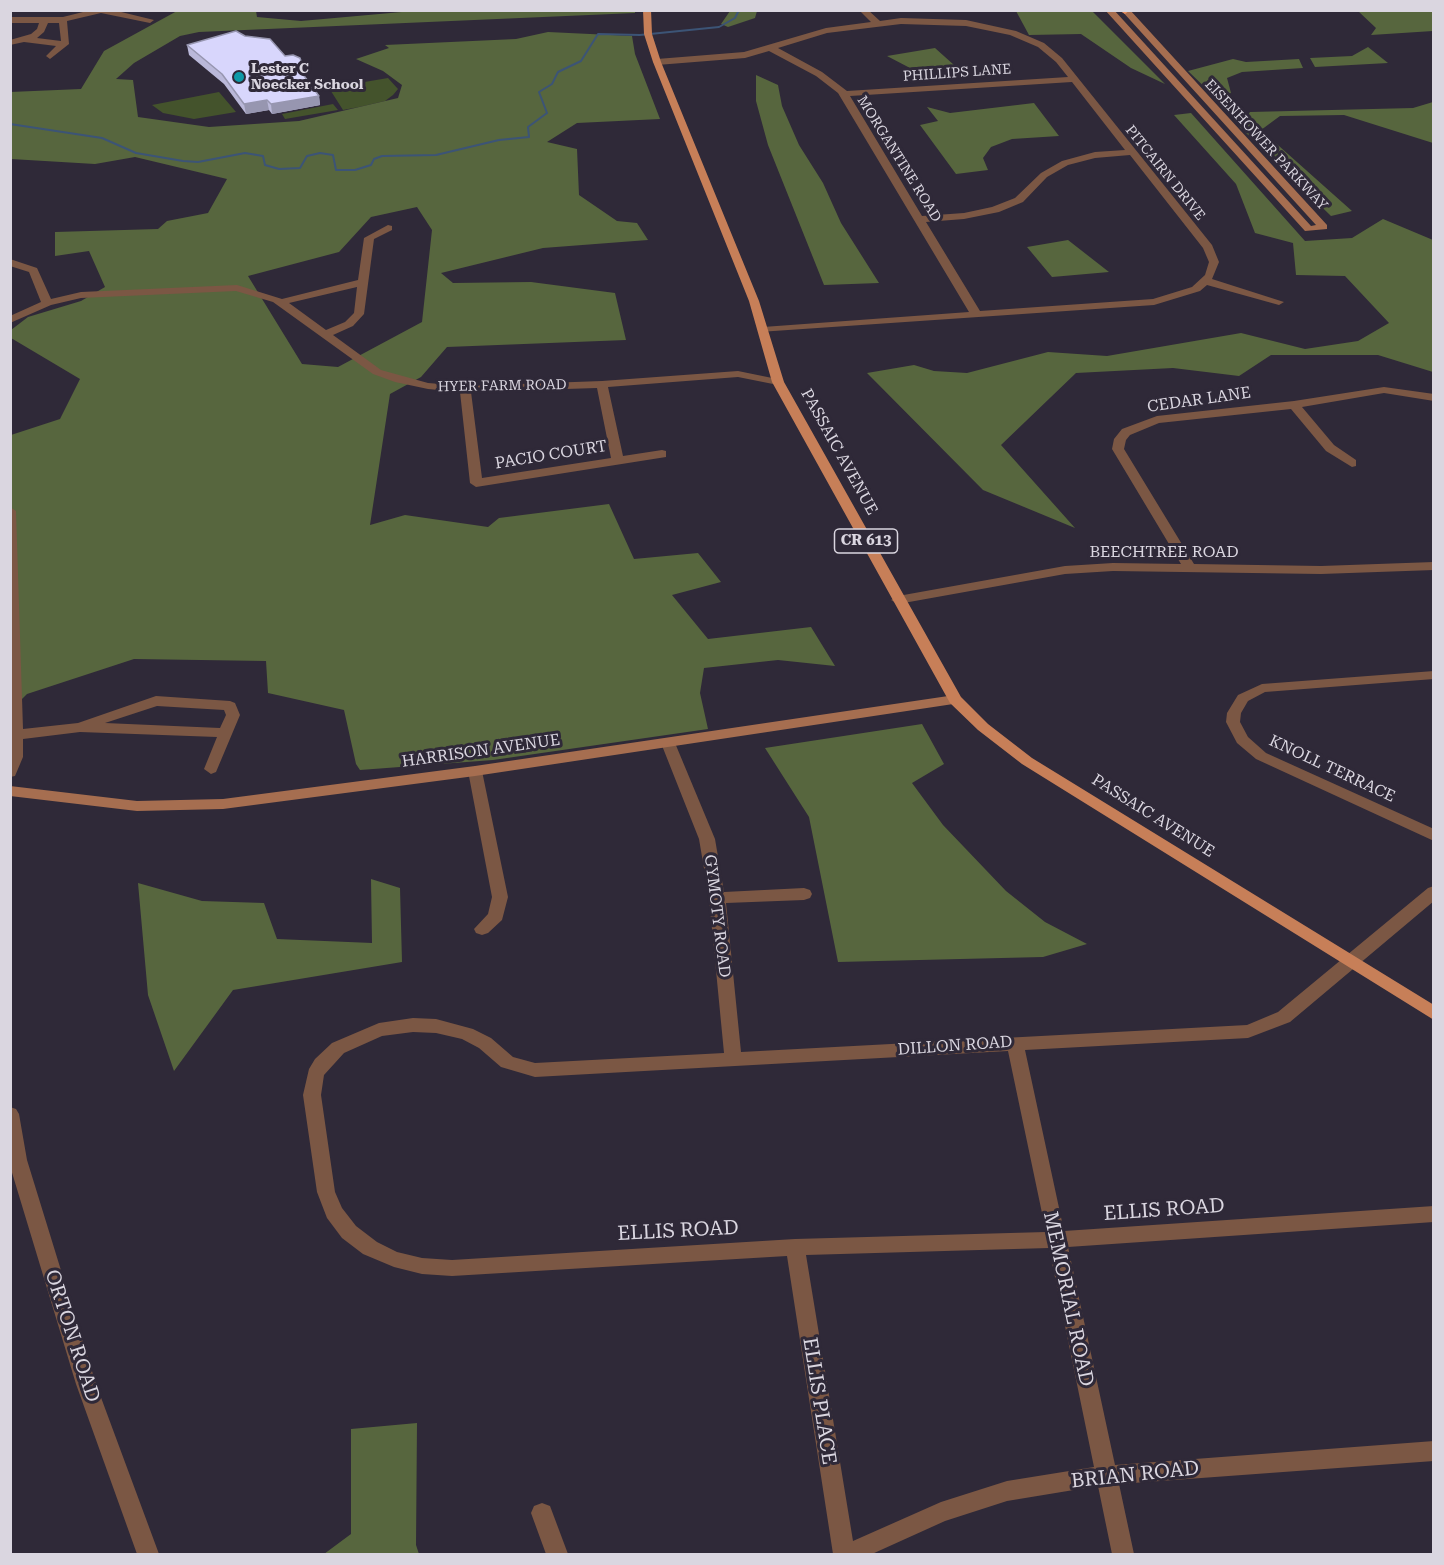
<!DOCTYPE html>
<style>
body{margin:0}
#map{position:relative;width:1444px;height:1565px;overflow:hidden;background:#2f2938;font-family:"Roboto Serif",serif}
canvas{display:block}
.frame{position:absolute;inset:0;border:12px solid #dad6e0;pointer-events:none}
</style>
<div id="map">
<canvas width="1444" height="1565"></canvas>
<div class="frame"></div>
</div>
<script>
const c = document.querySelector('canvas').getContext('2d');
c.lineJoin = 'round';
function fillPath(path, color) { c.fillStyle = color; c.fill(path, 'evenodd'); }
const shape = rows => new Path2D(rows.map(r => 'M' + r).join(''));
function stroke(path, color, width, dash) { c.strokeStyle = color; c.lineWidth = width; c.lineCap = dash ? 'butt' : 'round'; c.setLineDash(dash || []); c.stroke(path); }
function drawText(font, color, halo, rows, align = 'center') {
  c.font = font + ' "Roboto Serif",serif'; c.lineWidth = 6; c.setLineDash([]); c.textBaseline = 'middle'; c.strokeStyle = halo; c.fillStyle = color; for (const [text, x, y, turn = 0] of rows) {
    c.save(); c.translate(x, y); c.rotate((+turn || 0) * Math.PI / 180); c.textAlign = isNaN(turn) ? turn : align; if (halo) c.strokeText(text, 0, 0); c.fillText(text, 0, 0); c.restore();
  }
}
fillPath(shape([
 [388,78,398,89,393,95,385,101,359,107,343,110,329,88],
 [219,92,236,112,194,119,163,113,152,105],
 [333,104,338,110,285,119,282,114]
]), '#44532c');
fillPath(shape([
 [424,10,635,11,635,13,199,32,180,36,134,63,116,79,133,80,138,117,209,127,299,121,398,98,402,85,383,71,356,59,389,48,385,45,516,39,548,32,632,36,635,54,660,119,577,123,547,142,577,149,579,195,617,221,637,223,648,240,543,248,441,273,453,283,531,282,615,293,626,340,447,347,421,377,390,394,370,525,405,515,488,527,499,518,609,504,634,559,698,553,721,582,672,595,708,639,811,627,835,666,778,660,704,668,700,693,708,729,493,760,360,770,356,764,344,710,268,693,266,661,134,659,27,694,11,710,11,435,60,419,80,379,11,338,11,330,28,317,81,301,105,287,89,251,55,256,55,232,158,229,167,221,208,213,227,179,135,157,95,164,11,159,10,92,81,89,104,51,177,11,256,11,257,17,301,21],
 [417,207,432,230,422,322,338,367,302,364,248,276,339,252,371,217],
 [730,11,730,10,757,11,755,18,728,27,721,24],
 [1016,11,1092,11,1165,84,1131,68,1081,34,1029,35],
 [1358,11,1433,11,1433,31,1371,35,1376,28],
 [1368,47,1388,63,1315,67,1310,58,1352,56],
 [935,48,954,65,910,68,887,56],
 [1233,59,1246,62,1299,59,1303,68,1242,72,1227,78,1231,93,1215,97,1188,71],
 [756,75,778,85,782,106,799,145,823,183,841,223,879,283,824,285,768,145,756,101],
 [1433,102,1433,143,1344,115,1280,116,1261,130,1352,211,1331,216,1240,127,1250,112,1413,108],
 [1034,103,1059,136,1012,139,991,147,983,158,988,170,956,174,920,125,938,121,927,107,950,113],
 [1191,113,1305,241,1352,238,1383,219,1433,240,1433,372,1378,355,1271,355,1239,376,1173,368,1076,373,1001,445,1075,528,983,490,867,373,914,365,934,371,967,373,1048,352,1107,356,1241,333,1305,349,1358,341,1389,323,1345,276,1296,275,1293,243,1255,233,1236,184,1174,115],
 [1068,240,1109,272,1052,277,1027,247],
 [922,724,944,764,912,783,943,825,1006,891,1045,922,1087,944,1043,957,838,962,809,817,765,748],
 [371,879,400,888,402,962,233,990,174,1071,148,995,138,883,202,901,264,903,277,939,372,943],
 [417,1423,416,1545,419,1554,324,1554,351,1534,351,1429]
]), '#57663e');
stroke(shape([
 [10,124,102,138,136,153,183,161,198,162,245,153,263,156,265,165,279,169,300,168,307,156,320,153,333,155,336,170,355,170,371,165,374,159,382,156,436,155,499,140,529,137,528,127,547,113,539,92,552,84,558,72,581,61,598,34,640,35,719,27,735,18,739,10]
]), '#3c5476', 2);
fillPath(shape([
 [91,10,113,10,154,20,150,23,101,13,67,21,69,44,50,59,46,56,56,46,24,42,10,45,10,40,31,34,37,29,39,23,10,23,10,17,63,17,91,10],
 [48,23,59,23,61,41,37,38,44,32,48,23],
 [859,10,868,10,880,21,901,18,966,20,1016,31,1044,43,1062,58,1212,245,1219,262,1212,279,1284,302,1279,305,1207,285,1200,291,1154,305,759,332,759,328,763,327,969,312,838,93,816,76,769,51,745,58,657,65,653,62,657,59,744,52,826,28,871,22,859,10],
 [901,24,966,26,1010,35,1038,47,1056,62,1068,77,847,91,822,72,778,48,827,33,901,24],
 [1072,82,1125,150,1095,152,1062,161,1041,173,1015,198,992,207,964,213,922,216,850,96,1072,82],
 [1130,155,1203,248,1209,262,1205,275,1192,287,1153,299,980,311,926,222,964,219,999,212,1023,202,1047,177,1068,165,1095,158,1130,155],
 [388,225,392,226,392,230,374,239,364,314,353,326,333,335,381,370,428,383,465,386,602,381,738,371,782,380,784,382,778,385,738,377,608,387,623,456,662,450,666,451,666,457,476,487,470,483,460,392,428,389,395,382,373,374,273,302,236,291,81,298,51,305,10,323,10,316,41,302,29,272,10,266,10,259,37,268,51,299,81,292,237,285,282,299,358,280,364,238,388,225],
 [357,287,354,313,345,322,326,330,289,303,357,287],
 [597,388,611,458,482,478,471,392,597,388],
 [1384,387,1434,394,1434,401,1384,393,1302,407,1334,445,1356,460,1356,466,1352,467,1326,451,1291,409,1159,423,1130,435,1126,440,1124,449,1194,564,1321,566,1434,562,1434,570,1321,574,1113,571,1065,574,898,604,891,600,898,596,1065,566,1113,563,1181,564,1112,449,1114,439,1122,429,1157,416,1294,401,1384,387],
 [10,507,16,511,23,729,78,723,156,696,230,701,235,703,240,715,216,772,211,774,204,769,217,737,80,732,23,739,23,757,15,776,10,777,10,507],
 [157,706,224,710,226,715,220,728,105,723,157,706],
 [1434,671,1434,679,1265,692,1248,701,1241,713,1240,722,1248,737,1266,753,1434,829,1434,841,1256,759,1237,743,1226,722,1227,713,1238,695,1262,684,1434,671],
 [668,738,675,743,715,839,724,892,804,888,810,890,812,894,810,898,804,900,726,903,741,1052,1247,1025,1278,1012,1428,888,1434,886,1434,901,1290,1022,1248,1038,1025,1050,1064,1231,1434,1206,1434,1222,1068,1247,1115,1465,1434,1441,1434,1461,1119,1484,1134,1554,1112,1554,1098,1486,1007,1501,945,1521,872,1554,833,1554,787,1256,452,1276,422,1274,394,1267,363,1254,342,1238,327,1218,317,1192,303,1095,309,1069,315,1059,332,1043,379,1023,413,1018,436,1019,473,1029,491,1038,513,1057,535,1063,724,1053,709,898,699,839,661,743,668,738],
 [413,1032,436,1033,462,1039,479,1048,501,1067,535,1077,1008,1051,1046,1232,795,1239,452,1260,422,1258,397,1252,377,1242,356,1226,342,1208,335,1192,321,1095,324,1075,344,1053,382,1036,413,1032],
 [1049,1248,1094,1467,1007,1481,941,1502,853,1541,806,1255,1049,1248],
 [475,766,482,771,508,897,502,920,488,933,482,935,476,933,474,929,488,914,492,897,468,771,475,766],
 [10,1107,16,1109,19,1114,27,1160,96,1384,159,1554,137,1554,76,1384,10,1166,10,1107],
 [542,1503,550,1506,568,1554,546,1554,531,1513,534,1506,542,1503]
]), '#7b5744');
fillPath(shape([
 [1105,10,1114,10,1311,226,1316,225,1121,10,1130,10,1327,225,1327,229,1305,231,1105,10],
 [955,695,960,697,962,700,960,703,475,776,223,809,137,811,10,796,10,786,137,801,223,799,475,766,955,695]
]), '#a66e50');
fillPath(shape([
 [643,10,651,10,652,34,661,62,759,301,784,382,961,697,988,724,1032,758,1434,1005,1434,1020,1022,764,978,730,950,703,772,382,749,301,653,62,644,34,643,10]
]), '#c77f58');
fillPath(shape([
 [1130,10,1125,14,1120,11,1120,10,1130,10]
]), '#e68e5f');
fillPath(shape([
 [187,45,285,56,302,64,303,74,319,96,320,105,272,114,269,110,246,114,224,84,189,55]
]), '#bab8d9');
fillPath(shape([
 [302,64,304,73,300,79,299,69],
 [319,96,320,105,272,114,271,104],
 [267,100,269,110,246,114,244,104]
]), '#9796b0');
const building = shape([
 [236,31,245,36,270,39,285,56,293,55,300,58,302,64,299,69,319,96,271,104,267,100,244,104,222,74,187,45,236,31]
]);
fillPath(building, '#d8d6fc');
stroke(building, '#9796b0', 1.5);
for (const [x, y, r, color] of [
 [239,77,6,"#0f9aa8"]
]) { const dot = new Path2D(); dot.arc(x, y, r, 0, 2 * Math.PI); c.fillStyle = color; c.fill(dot); stroke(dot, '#2f2938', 2); }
drawText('bold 14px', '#dad6e0', '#2f2938', [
 ["Lester C",251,69],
 ["Noecker School",251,85]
], 'left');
drawText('14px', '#dad6e0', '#2f2938', [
 ["PHILLIPS LANE",957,73,-4],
 ["EISENHOWER PARKWAY",1266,145,47],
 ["MORGANTINE ROAD",899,159,58],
 ["PITCAIRN DRIVE",1165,173,51],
 ["HYER FARM ROAD",502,386,-1]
]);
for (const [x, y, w] of [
 [866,541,63]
]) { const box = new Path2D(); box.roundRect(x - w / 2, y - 12, w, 24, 4.5); c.fillStyle = '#2f2938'; c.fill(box); stroke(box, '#dad6e0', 1.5); }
drawText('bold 15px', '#dad6e0', null, [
 ["CR 613",866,541]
]);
drawText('16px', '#dad6e0', '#2f2938', [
 ["CEDAR LANE",1199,400,-8],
 ["PASSAIC AVENUE",839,452,61],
 ["PACIO COURT",551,455,-9],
 ["BEECHTREE ROAD",1164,552],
 ["HARRISON AVENUE",481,751,-8],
 ["KNOLL TERRACE",1332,769,25],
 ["PASSAIC AVENUE",1153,816,32],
 ["GYMOTY ROAD",717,916,83],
 ["DILLON ROAD",955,1046,-4]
]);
drawText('20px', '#dad6e0', '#2f2938', [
 ["ELLIS ROAD",1164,1210,-4],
 ["ELLIS ROAD",678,1231,-3],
 ["MEMORIAL ROAD",1068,1299,78],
 ["ORTON ROAD",72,1336,72],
 ["ELLIS PLACE",819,1401,81],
 ["BRIAN ROAD",1135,1475,-6]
]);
</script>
